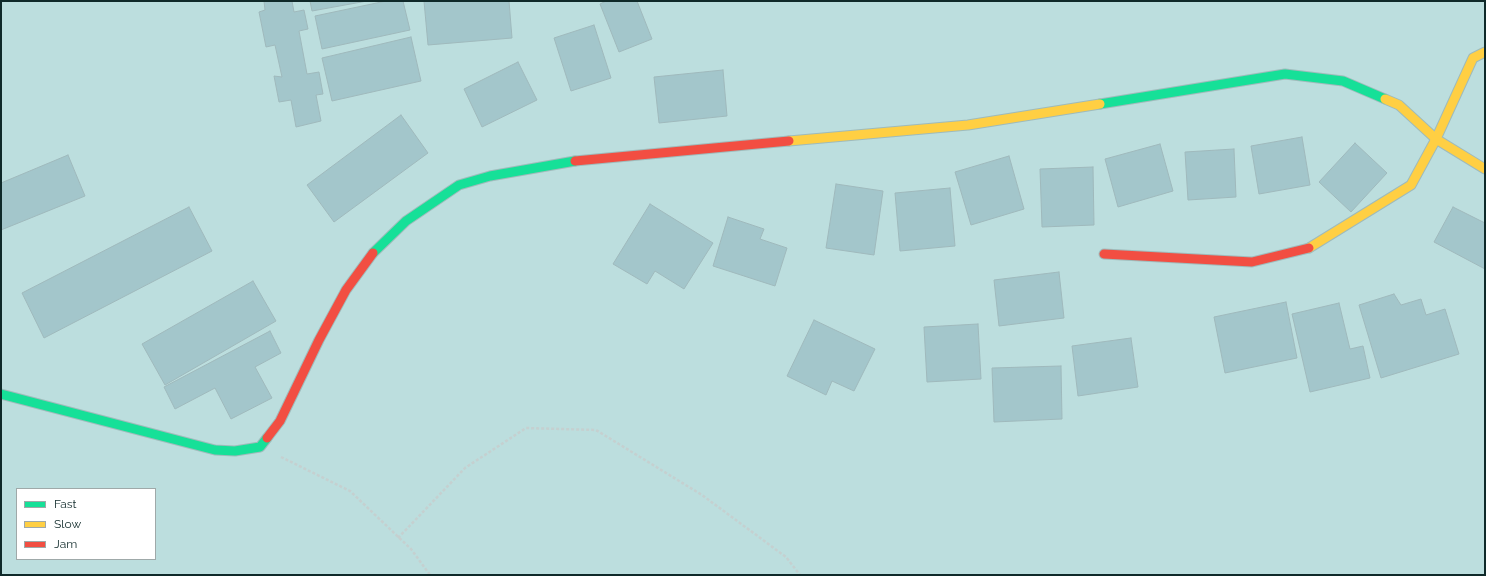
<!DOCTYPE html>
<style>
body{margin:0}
#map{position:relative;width:1486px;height:576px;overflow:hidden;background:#bcdede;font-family:Raleway,sans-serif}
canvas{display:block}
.frame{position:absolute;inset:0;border:2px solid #0f2929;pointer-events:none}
.legend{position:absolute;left:16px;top:488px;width:140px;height:72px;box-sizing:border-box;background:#fff;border:1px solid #9fa9a9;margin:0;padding:5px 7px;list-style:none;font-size:12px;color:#0f2929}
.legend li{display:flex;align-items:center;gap:8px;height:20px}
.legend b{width:20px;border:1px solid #9fa9a9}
</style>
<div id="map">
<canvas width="1486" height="576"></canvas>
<div class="frame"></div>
<ul class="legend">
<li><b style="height:5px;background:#16e098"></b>Fast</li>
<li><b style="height:5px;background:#ffcf43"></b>Slow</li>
<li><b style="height:5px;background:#f24e42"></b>Jam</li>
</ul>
</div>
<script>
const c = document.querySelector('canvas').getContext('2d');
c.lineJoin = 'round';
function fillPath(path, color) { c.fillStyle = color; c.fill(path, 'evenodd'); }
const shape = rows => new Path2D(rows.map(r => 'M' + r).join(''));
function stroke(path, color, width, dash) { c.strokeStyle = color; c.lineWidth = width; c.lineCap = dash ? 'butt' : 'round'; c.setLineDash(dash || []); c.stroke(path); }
const building = shape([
 [264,1,292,1,294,12,304,10,308,29,299,31,307,74,319,72,323,94,316,95,321,121,296,127,291,100,279,102,274,76,282,77,275,45,266,47,259,12,265,10,264,1],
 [310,1,367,1,312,11,310,1],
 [386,1,403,1,410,30,322,49,315,16,386,1],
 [424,1,509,1,512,38,428,45,424,1],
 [606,1,637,1,652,39,619,52,600,4,606,1],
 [594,25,611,78,571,91,554,38,594,25],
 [411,37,421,81,332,101,322,58,411,37],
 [518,62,537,100,482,127,464,89,518,62],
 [723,70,727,116,659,123,654,77,723,70],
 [401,115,428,153,334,222,307,185,401,115],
 [1302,137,1310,185,1259,194,1251,146,1302,137],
 [1355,143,1387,173,1351,212,1319,182,1355,143],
 [1160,144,1173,191,1118,207,1105,159,1160,144],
 [1234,149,1236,197,1188,200,1185,152,1234,149],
 [68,155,85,196,1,230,1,183,68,155],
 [1009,156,1024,209,971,225,955,172,1009,156],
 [1093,167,1094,225,1042,227,1040,169,1093,167],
 [836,184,883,191,874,255,826,248,836,184],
 [950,188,955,246,900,251,895,193,950,188],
 [650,204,713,243,684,289,655,271,647,284,613,264,650,204],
 [189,207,212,251,44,338,22,293,189,207],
 [1453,207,1485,223,1485,269,1434,242,1453,207],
 [728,217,764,229,760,239,787,248,775,286,713,266,728,217],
 [1059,272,1064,318,999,326,994,280,1059,272],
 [253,281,276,321,165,385,142,344,253,281],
 [1394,294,1401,305,1421,299,1426,315,1445,309,1459,354,1381,378,1359,305,1394,294],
 [1286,302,1297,358,1225,373,1214,317,1286,302],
 [1339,303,1350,349,1363,346,1370,378,1310,392,1292,314,1339,303],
 [814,320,875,349,854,391,832,381,826,395,787,376,814,320],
 [978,324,981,379,927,382,924,327,978,324],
 [270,331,281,353,255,367,272,398,231,419,215,388,175,409,164,387,270,331],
 [1131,338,1138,387,1078,396,1072,346,1131,338],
 [1061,366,1062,419,994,422,992,368,1061,366]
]);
fillPath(building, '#a3c6cb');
stroke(building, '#9fb9bc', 1);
const fast = shape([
 [1100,104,1285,74,1343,81,1385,99],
 [373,253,406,221,459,185,490,176,575,161],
 [1,394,215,450,235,451,260,447,267,438]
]);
const slow = shape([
 [1385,99,1399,105,1436,139,1485,169],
 [789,141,968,125,1100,104],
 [1309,248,1411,185,1436,139,1473,58,1485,52]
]);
const jam = shape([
 [575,161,789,141],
 [1104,254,1252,262,1309,248],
 [267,438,280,421,319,340,346,290,373,253]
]);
stroke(fast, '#9fbbbb', 11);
stroke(slow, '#9fbbbb', 11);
stroke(jam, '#9fbbbb', 11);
stroke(shape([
 [281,457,350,491,411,549,430,575],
 [398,538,465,468,526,428,596,430,702,495,786,557,800,575]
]), '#c5d0d0', 2.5, [3, 2]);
stroke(fast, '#16e098', 9);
stroke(slow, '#ffcf43', 9);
stroke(jam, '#f24e42', 9);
</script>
